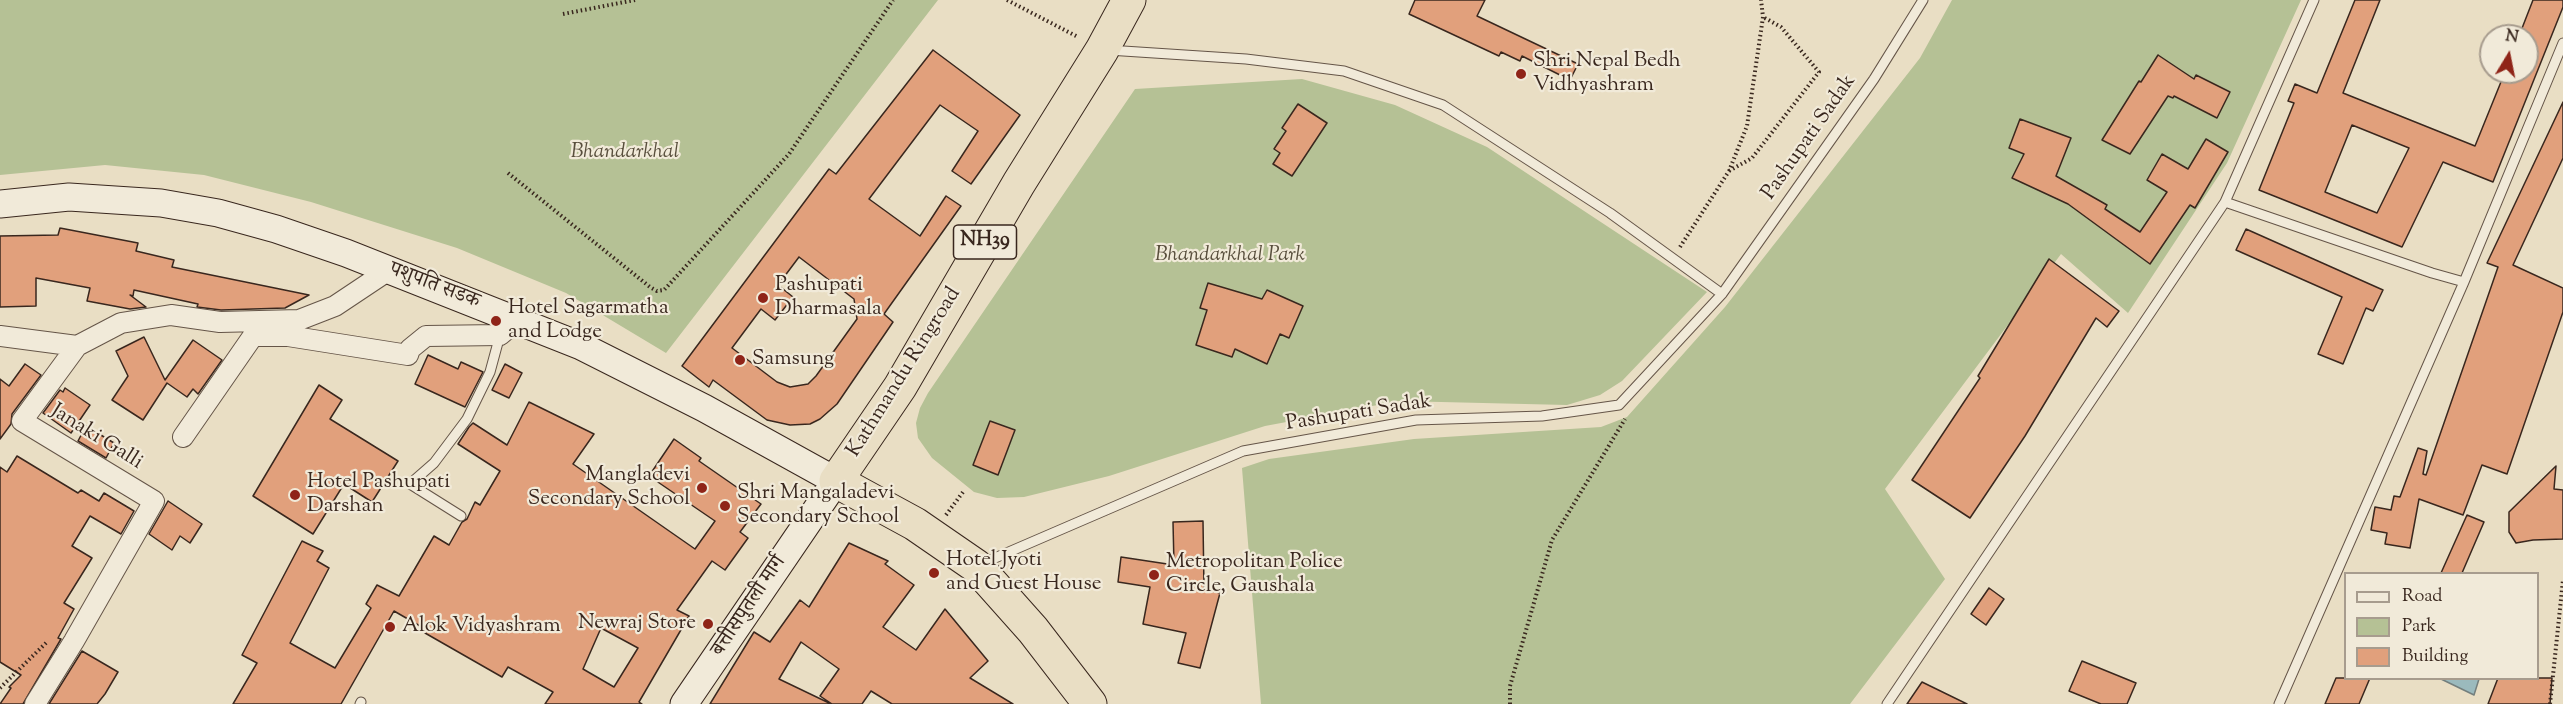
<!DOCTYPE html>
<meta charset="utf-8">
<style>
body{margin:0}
#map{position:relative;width:2563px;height:704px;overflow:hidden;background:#e9dec4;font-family:"Sorts Mill Goudy",serif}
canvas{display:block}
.legend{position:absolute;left:2344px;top:572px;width:195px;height:108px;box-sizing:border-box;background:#f1ead9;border:2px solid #a79c8e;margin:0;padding:8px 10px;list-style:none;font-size:18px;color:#39271e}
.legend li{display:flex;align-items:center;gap:12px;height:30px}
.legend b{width:30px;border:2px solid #a79c8e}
.north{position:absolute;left:2479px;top:24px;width:60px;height:60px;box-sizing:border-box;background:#f1ead9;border:2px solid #a79c8e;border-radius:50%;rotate:10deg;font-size:16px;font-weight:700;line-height:24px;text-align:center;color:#39271e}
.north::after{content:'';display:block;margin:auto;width:21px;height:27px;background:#8f2418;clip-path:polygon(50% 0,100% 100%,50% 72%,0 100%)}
</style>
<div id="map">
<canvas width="2563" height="704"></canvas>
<ul class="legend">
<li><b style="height:8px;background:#f1ead9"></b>Road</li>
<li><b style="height:16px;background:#b5c195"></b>Park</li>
<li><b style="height:16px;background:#e1a07c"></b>Building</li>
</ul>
<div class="north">N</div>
</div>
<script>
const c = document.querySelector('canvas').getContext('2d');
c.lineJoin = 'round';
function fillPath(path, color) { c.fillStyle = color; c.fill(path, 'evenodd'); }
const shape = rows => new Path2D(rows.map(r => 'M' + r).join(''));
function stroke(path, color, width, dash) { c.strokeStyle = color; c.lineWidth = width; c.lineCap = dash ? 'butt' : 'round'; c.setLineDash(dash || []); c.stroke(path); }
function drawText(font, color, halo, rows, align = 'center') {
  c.font = font + ' "Sorts Mill Goudy","Noto Serif Devanagari",serif'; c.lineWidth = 4.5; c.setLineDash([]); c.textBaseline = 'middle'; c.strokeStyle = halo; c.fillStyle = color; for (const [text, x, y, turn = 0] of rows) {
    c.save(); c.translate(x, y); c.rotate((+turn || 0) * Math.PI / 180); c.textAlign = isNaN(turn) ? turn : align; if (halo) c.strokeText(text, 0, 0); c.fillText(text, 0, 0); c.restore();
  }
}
fillPath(shape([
 [0,0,938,0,666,353,566,293,457,248,311,202,204,175,105,165,0,175],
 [1952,0,2301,0,2227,163,2128,313,2061,254,1885,489,1945,579,1850,704,1261,704,1242,468,1269,459,1414,439,1601,427,1627,417,1725,307,1920,58],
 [1302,79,1395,105,1487,147,1707,292,1622,381,1600,395,1567,405,1399,401,1265,426,1109,476,1024,497,997,498,974,492,932,458,918,438,916,423,920,408,928,393,1135,89]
]), '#b5c195');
const water = shape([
 [2441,679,2479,679,2474,695,2441,679]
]);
fillPath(water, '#9bbabd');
stroke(water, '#747f7d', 1.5);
const building = shape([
 [1415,0,1485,0,1477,16,1578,64,1570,80,1522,56,1520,61,1501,52,1499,56,1409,14,1415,0],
 [2355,0,2380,0,2343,93,2475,146,2505,72,2527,72,2527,36,2519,36,2533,0,2563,0,2563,7,2493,182,2443,162,2402,247,2259,190,2294,103,2288,101,2295,84,2317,93,2355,0],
 [2352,125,2409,148,2377,213,2325,192,2352,125],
 [933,50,1020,115,971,184,952,171,978,131,940,105,869,199,920,236,946,196,961,206,884,314,893,322,837,404,820,419,810,424,790,425,767,420,713,380,709,387,682,366,829,169,836,174,933,50],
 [799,257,854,299,857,319,816,376,808,384,790,387,777,382,732,348,761,309,775,320,793,297,778,285,799,257],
 [2158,55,2194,79,2196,75,2230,92,2217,118,2174,96,2173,98,2168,96,2130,154,2102,140,2139,81,2141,82,2158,55],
 [2563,102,2563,158,2513,265,2563,288,2563,312,2507,474,2482,465,2463,515,2419,499,2410,548,2385,544,2387,533,2371,530,2375,507,2391,510,2394,496,2400,497,2418,448,2427,451,2423,474,2426,475,2498,267,2487,263,2563,102],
 [1298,104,1327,123,1292,176,1273,164,1280,153,1274,149,1286,131,1282,128,1298,104],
 [2020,119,2071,138,2056,176,2107,205,2105,209,2140,232,2167,192,2147,180,2162,154,2188,169,2206,139,2228,152,2195,208,2190,205,2150,264,2068,204,2012,178,2024,154,2009,148,2020,119],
 [60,228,138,243,136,251,174,260,172,267,309,295,285,308,221,310,197,307,198,304,134,290,133,296,130,295,146,307,130,309,87,301,90,288,36,278,36,306,0,307,0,236,58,235,60,228],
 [2246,229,2383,290,2373,311,2366,308,2343,364,2318,354,2342,297,2236,250,2246,229],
 [2049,259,2119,311,2107,327,2096,318,2025,436,1970,518,1912,480,1980,378,1978,376,2049,259],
 [1208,283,1262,299,1267,290,1303,306,1289,338,1280,334,1267,364,1235,349,1232,357,1196,345,1207,310,1200,308,1208,283],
 [144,337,165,380,193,340,222,360,198,394,193,389,187,397,167,383,143,420,112,400,128,376,116,351,144,337],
 [428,355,458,369,461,362,483,372,465,407,415,384,428,355],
 [25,364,41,375,12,414,11,424,0,439,0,379,9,386,25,364],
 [505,364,522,373,509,398,492,390,505,364],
 [319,385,342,400,330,419,398,461,372,502,344,484,313,534,253,496,319,385],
 [65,388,90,405,71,433,43,413,60,390,63,392,65,388],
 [529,402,594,434,573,464,695,549,715,521,649,476,674,439,701,458,699,461,761,504,740,532,748,538,725,570,712,561,677,610,689,616,639,702,642,704,545,704,553,692,508,667,502,677,425,633,427,630,394,611,341,704,233,704,257,663,242,655,302,541,323,551,317,561,329,568,290,643,335,668,371,608,366,604,377,585,399,596,434,536,449,545,462,522,467,519,475,502,480,505,500,471,458,444,469,427,473,423,507,445,529,402],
 [601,628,638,648,614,687,583,669,601,628],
 [990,421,1015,430,998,475,973,465,990,421],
 [86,426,114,443,106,458,78,441,86,426],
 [17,456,78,493,81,490,99,501,104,493,134,511,121,534,90,516,72,546,92,558,64,603,74,609,58,638,61,639,23,704,0,704,11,688,9,687,21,675,0,662,0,467,7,472,17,456],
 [2556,466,2554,489,2563,490,2563,539,2533,540,2516,543,2509,532,2509,512,2556,466],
 [168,501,202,524,190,543,180,536,172,550,149,534,168,501],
 [2467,515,2484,522,2462,573,2441,573,2467,515],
 [1203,521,1204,589,1220,593,1200,668,1178,663,1186,633,1143,624,1150,587,1118,582,1121,557,1174,565,1173,522,1203,521],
 [849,543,888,561,885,564,914,585,883,627,916,650,945,609,988,661,970,678,1013,704,892,704,871,691,862,704,832,704,820,696,839,669,801,642,779,679,831,704,710,704,754,632,770,642,800,600,809,607,849,543],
 [1989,588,2004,599,1986,625,1971,614,1989,588],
 [82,651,118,672,105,694,97,704,49,704,82,651],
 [2082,661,2136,683,2127,704,2101,704,2069,691,2082,661],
 [2336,678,2370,678,2359,704,2325,704,2336,678],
 [2498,678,2552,678,2550,704,2488,704,2498,678],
 [1922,682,1967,704,1907,704,1922,682]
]);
fillPath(building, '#e1a07c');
stroke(building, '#39271e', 1.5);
const lane = shape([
 [1108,50,1246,59,1344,71,1443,105,1610,213,1722,294],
 [2225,202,2432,273,2464,282],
 [461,516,410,484,434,463,467,419,490,372,500,335],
 [981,564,1243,451,1416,420,1542,416,1619,405,1722,294,1874,79,1923,0],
 [360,704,361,702],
 [1887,704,2225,202,2314,0],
 [2279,704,2464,282,2563,43]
]);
const street = shape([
 [0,336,77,346],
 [183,437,253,336,288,336,408,355,410,349,426,336,500,335,518,320],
 [35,704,74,641,154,501,22,421,77,346,121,323,171,315,220,322,299,320,335,306,389,270]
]);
const secondary = shape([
 [0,204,69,197,161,203,218,213,276,229,346,253,581,346,704,408,836,481,684,704]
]);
const highway = shape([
 [1090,704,1033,630,976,566,915,524,836,481,900,387,1019,183,1102,50,1129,0]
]);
stroke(lane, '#655548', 11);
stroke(street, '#655548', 22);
stroke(secondary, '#39271e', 29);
stroke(highway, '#39271e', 35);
stroke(shape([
 [1007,0,1078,37],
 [563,14,635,0],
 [1729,171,1752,158,1819,72,1781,27,1763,17],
 [508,173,650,287,657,291,664,290,789,154,893,0],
 [1680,247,1729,171,1747,126,1763,17,1761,0],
 [946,515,963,492],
 [0,688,48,641],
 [1510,704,1510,686,1552,540,1625,419],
 [2550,704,2563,580]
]), '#39271e', 4, [1.5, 3]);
stroke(lane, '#f1ead9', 9);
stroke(street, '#f1ead9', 20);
stroke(secondary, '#f1ead9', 27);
stroke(highway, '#e9dec4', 33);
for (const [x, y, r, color] of [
 [1521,74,6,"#8f2418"],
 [763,298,6,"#8f2418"],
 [496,321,6,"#8f2418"],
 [740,360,6,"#8f2418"],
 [702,488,6,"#8f2418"],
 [295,495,6,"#8f2418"],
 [725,506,6,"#8f2418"],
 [934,573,6,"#8f2418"],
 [1154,575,6,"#8f2418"],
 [708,624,6,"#8f2418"],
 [390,627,6,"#8f2418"]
]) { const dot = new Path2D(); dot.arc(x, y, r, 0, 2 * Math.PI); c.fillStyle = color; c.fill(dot); stroke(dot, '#f1ead9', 2); }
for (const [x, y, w] of [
 [985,242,63]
]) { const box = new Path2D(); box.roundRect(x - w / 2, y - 17, w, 34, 4.5); c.fillStyle = '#f1ead9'; c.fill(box); stroke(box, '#39271e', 1.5); }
drawText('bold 20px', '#39271e', null, [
 ["NH39",985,242]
]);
drawText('21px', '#39271e', '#f1ead9', [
 ["Shri Nepal Bedh",1533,62],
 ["Vidhyashram",1533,86],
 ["Pashupati",775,286],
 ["Dharmasala",775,310],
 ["Hotel Sagarmatha",508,309],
 ["and Lodge",508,333],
 ["Samsung",752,360],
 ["Mangladevi",690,476,"right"],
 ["Secondary School",690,500,"right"],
 ["Hotel Pashupati",307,483],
 ["Darshan",307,507],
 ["Shri Mangaladevi",737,494],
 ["Secondary School",737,518],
 ["Hotel Jyoti",946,561],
 ["and Guest House",946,585],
 ["Metropolitan Police",1166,563],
 ["Circle, Gaushala",1166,587],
 ["Newraj Store",696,624,"right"],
 ["Alok Vidyashram",402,627]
], 'left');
drawText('21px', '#39271e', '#f1ead9', [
 ["Pashupati Sadak",1810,138,-55],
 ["पशुपति सडक",434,287,21],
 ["Kathmandu Ringroad",905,373,-58],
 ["Pashupati Sadak",1359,414,-9],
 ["Janaki Galli",96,438,32],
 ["बत्तीसपुतली मार्ग",750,607,-56]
]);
drawText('italic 21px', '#584e3c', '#f1ead9', [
 ["Bhandarkhal",625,153],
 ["Bhandarkhal Park",1230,256]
]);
</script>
